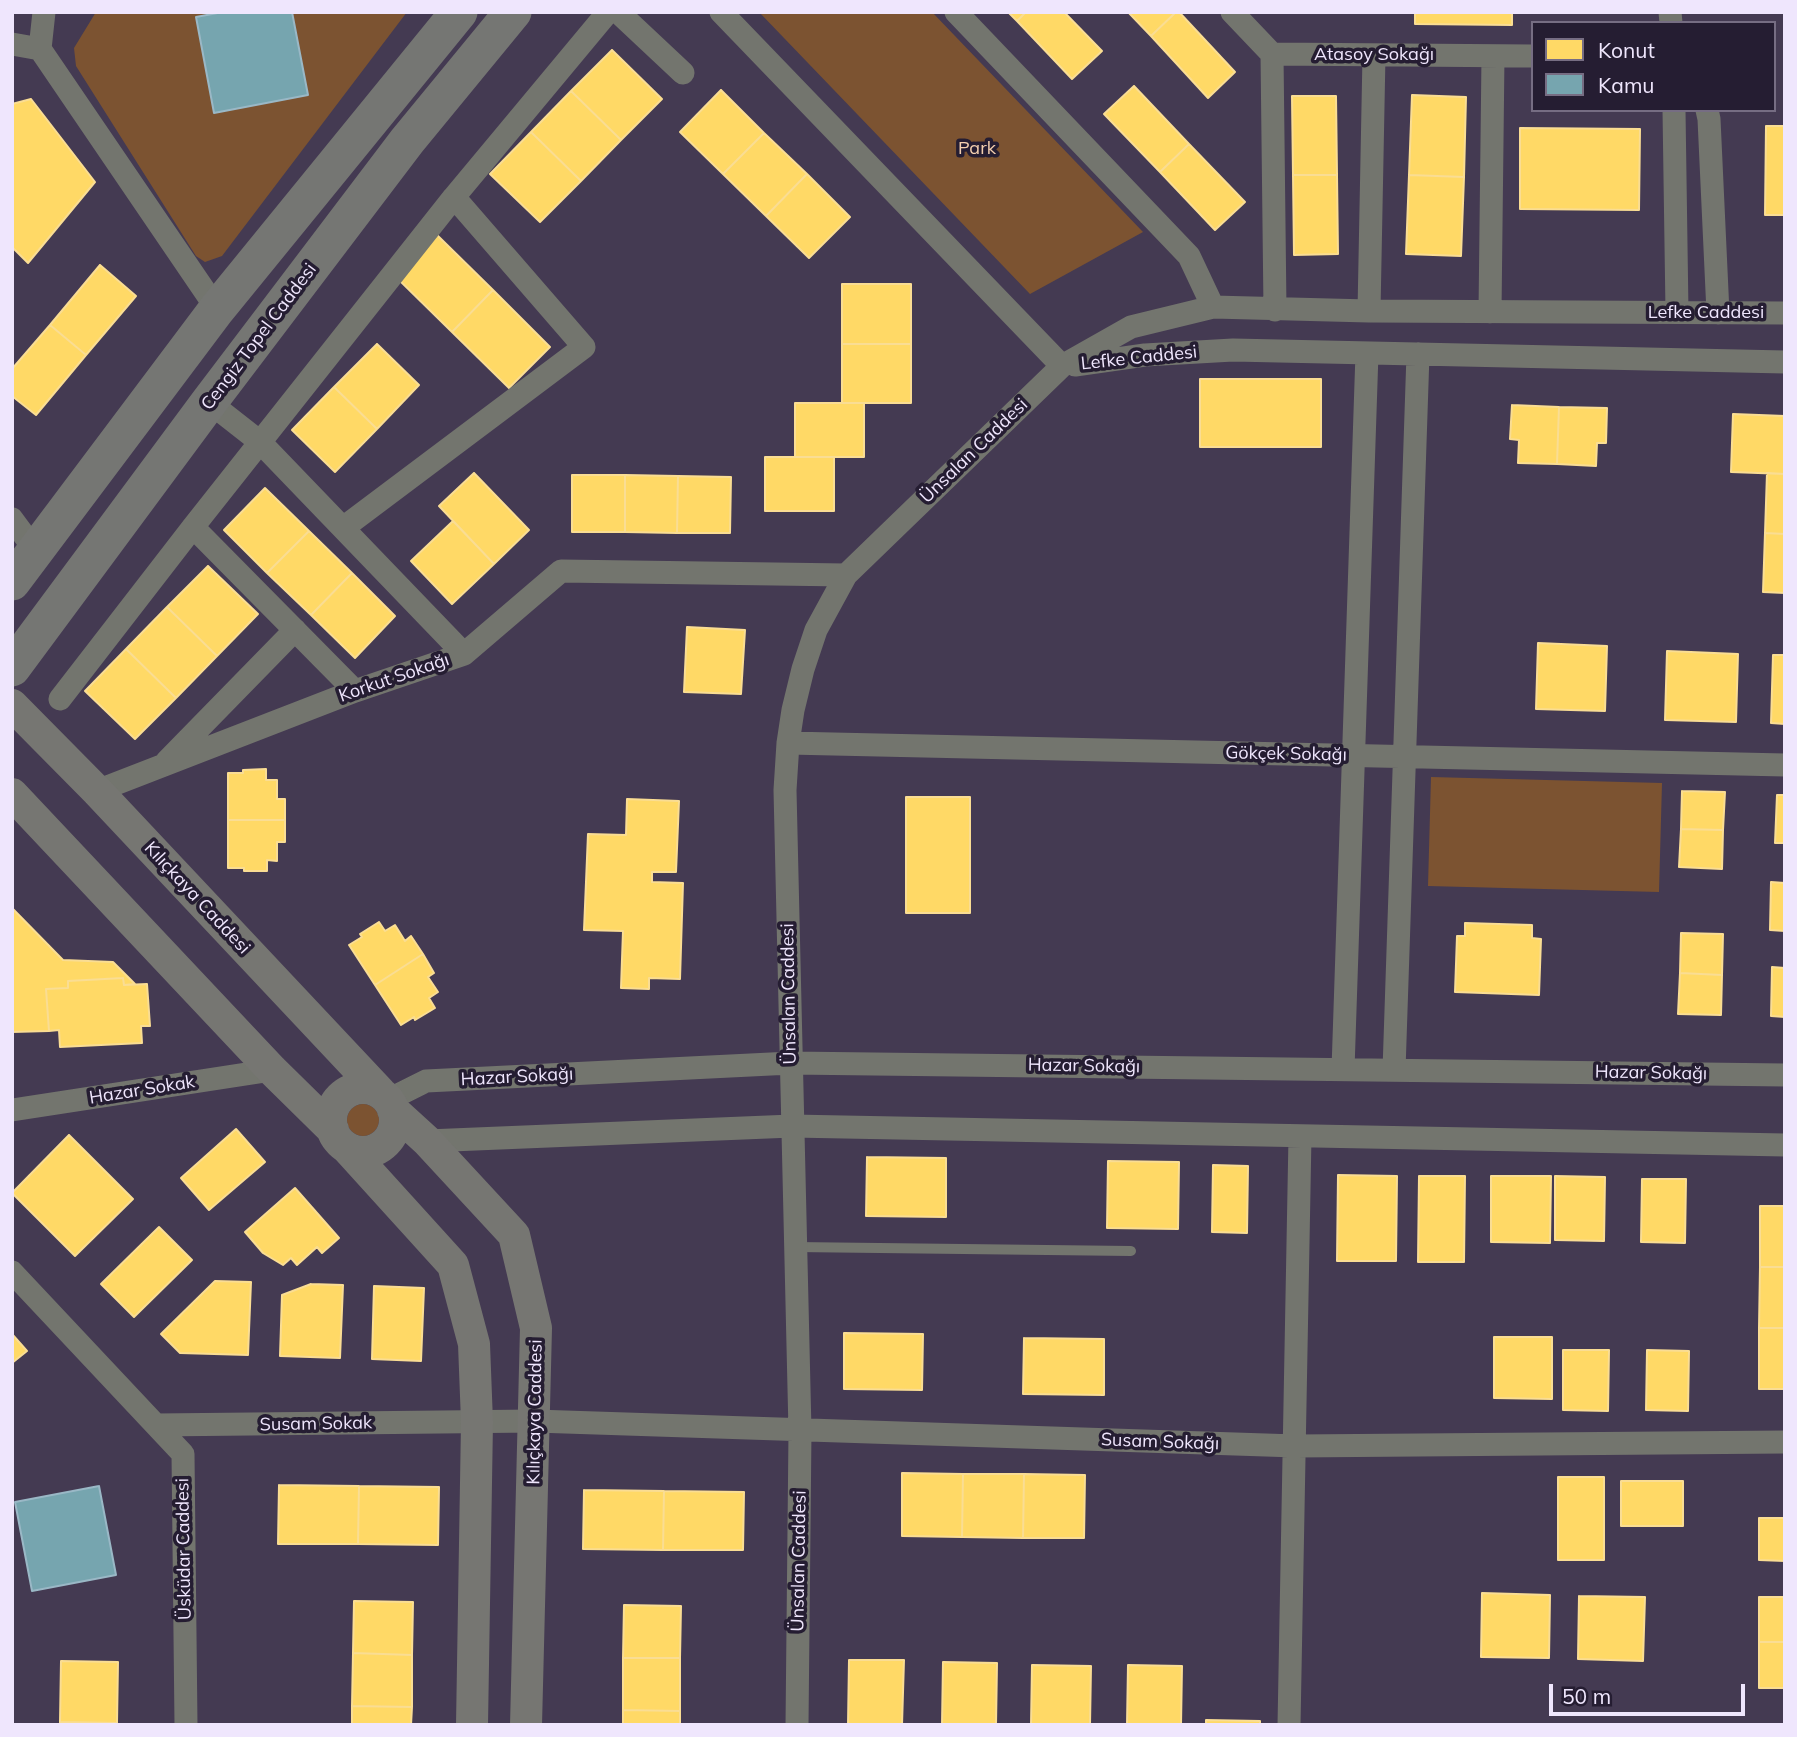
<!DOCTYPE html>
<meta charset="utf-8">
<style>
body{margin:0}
#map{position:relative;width:1797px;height:1737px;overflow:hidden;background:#443a52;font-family:Mulish,sans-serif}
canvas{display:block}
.frame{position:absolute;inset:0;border:14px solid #efe6fd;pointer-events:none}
.legend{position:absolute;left:1531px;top:21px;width:245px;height:91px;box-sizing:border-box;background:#251d32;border:2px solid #766d83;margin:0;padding:9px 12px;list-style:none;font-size:21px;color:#efe6fd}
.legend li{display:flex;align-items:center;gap:14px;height:35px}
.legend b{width:35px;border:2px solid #766d83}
.scale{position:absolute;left:1549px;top:1684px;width:196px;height:32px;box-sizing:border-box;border:4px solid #efe6fd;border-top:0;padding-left:9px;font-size:21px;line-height:24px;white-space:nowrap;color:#efe6fd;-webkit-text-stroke:5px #251d32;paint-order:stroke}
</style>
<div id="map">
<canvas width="1797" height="1737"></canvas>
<div class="frame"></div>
<ul class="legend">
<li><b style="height:19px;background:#ffd966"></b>Konut</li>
<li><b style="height:19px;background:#76a5af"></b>Kamu</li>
</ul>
<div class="scale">50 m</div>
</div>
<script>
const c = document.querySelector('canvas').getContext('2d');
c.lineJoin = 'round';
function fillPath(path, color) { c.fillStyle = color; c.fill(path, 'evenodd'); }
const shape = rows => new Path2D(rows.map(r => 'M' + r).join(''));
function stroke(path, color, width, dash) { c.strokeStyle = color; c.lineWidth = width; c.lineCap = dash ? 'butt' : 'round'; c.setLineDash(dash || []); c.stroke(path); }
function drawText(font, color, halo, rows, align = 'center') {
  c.font = font + ' Mulish,sans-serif'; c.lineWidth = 7; c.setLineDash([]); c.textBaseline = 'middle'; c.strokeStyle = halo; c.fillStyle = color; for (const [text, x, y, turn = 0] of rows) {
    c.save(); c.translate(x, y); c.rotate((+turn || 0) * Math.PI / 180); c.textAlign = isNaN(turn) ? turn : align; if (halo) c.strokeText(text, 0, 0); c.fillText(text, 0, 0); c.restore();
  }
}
fillPath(shape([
 [96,12,407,12,222,256,205,262,196,256,76,66,74,48],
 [759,12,932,12,1143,232,1030,294],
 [1431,777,1662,783,1659,892,1428,886],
 '347 1120a16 16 0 1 1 32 0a16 16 0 1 1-32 0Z'
]), '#7c5331');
const homes = shape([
 [1008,12,1026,12,1017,21,1008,12],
 [1026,12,1064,12,1102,51,1072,79,1017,21,1026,12],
 [1128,12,1176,12,1151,36,1128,12],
 [1176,12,1179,12,1235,72,1208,98,1151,36,1176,12],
 [1415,12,1512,12,1512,25,1415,24,1415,12],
 [612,50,662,99,621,140,571,91,612,50],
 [1134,86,1189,144,1160,172,1104,114,1134,86],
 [721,90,764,133,723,174,680,132,721,90],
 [571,91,621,140,581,181,531,132,571,91],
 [1412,95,1466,97,1464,177,1409,175,1412,95],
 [1292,96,1336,96,1337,175,1293,175,1292,96],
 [31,99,95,182,28,263,12,247,12,104,31,99],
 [1766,126,1785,126,1785,215,1765,215,1766,126],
 [1520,128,1640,129,1639,210,1520,209,1520,128],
 [531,132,581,181,540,222,490,174,531,132],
 [764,133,807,174,766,216,723,174,764,133],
 [1189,144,1245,202,1215,230,1160,172,1189,144],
 [807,174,850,217,809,258,766,216,807,174],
 [1293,175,1337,175,1338,254,1294,255,1293,175],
 [1409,175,1464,177,1461,256,1406,254,1409,175],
 [436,234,493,290,452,332,395,276,436,234],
 [100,265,136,296,86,355,50,325,100,265],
 [842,284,911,284,911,344,842,344,842,284],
 [493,290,550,347,509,388,452,332,493,290],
 [50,325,86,355,36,415,12,396,12,369,50,325],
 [377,344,419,385,377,429,334,387,377,344],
 [842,344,911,344,911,403,842,403,842,344],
 [1200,379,1321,379,1321,447,1200,447,1200,379],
 [334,387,377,429,335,472,292,430,334,387],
 [795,403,864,403,864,457,795,457,795,403],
 [1512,405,1559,407,1557,464,1518,463,1519,440,1510,439,1512,405],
 [1559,407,1607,408,1606,443,1597,443,1596,466,1557,464,1559,407],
 [1733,414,1785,416,1785,474,1731,472,1733,414],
 [765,457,834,457,834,511,765,511,765,457],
 [474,473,529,530,494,564,439,506,474,473],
 [1767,473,1785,474,1785,534,1765,533,1767,473],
 [572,475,625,475,625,532,572,532,572,475],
 [625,475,678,476,677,533,625,532,625,475],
 [678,476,731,477,730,533,677,533,678,476],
 [265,488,309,531,267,573,224,530,265,488],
 [453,521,494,564,452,604,411,561,453,521],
 [309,531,352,573,311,615,267,573,309,531],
 [1765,533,1785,534,1785,593,1763,592,1765,533],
 [208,566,258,614,217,656,167,607,208,566],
 [352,573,395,616,355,658,311,615,352,573],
 [167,607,217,656,176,698,126,649,167,607],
 [687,627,745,630,741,694,684,692,687,627],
 [1538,643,1607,646,1605,711,1536,709,1538,643],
 [126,649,176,698,135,739,85,691,126,649],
 [1667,651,1738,654,1736,722,1665,720,1667,651],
 [1773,655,1785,655,1785,724,1771,723,1773,655],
 [266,769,266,780,277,780,277,799,285,799,285,820,228,820,228,773,243,773,243,770,266,769],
 [1682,791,1725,792,1723,830,1681,829,1682,791],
 [1777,795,1785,795,1785,843,1775,843,1777,795],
 [906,797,970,797,970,913,906,913,906,797],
 [627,799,679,801,676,872,652,872,652,882,683,883,680,979,649,978,649,989,621,988,623,931,584,930,588,834,626,835,627,799],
 [228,820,285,820,285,842,277,842,277,861,267,860,267,871,244,871,244,868,228,868,228,820],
 [1681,829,1723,830,1722,869,1679,867,1681,829],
 [1771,882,1785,883,1785,931,1770,930,1771,882],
 [12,908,63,960,113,962,135,984,124,985,123,978,68,981,68,988,46,989,49,1031,12,1032,12,908],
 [379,922,385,931,395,925,405,941,411,936,423,954,375,985,349,945,362,937,360,934,379,922],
 [1465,923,1532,925,1532,938,1541,939,1539,995,1455,992,1457,936,1465,936,1465,923],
 [1681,933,1723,934,1722,975,1680,973,1681,933],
 [423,954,434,973,428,977,438,992,429,998,435,1008,415,1020,414,1017,401,1025,375,985,423,954],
 [1772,967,1785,968,1785,1017,1771,1016,1772,967],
 [1680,973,1722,975,1721,1015,1678,1014,1680,973],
 [123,978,124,985,147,984,150,1026,141,1026,142,1043,60,1047,59,1030,49,1031,46,989,68,988,68,981,123,978],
 [236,1129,265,1162,209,1210,181,1178,236,1129],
 [69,1135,133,1199,75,1256,12,1193,69,1135],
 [867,1157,946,1158,946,1217,866,1216,867,1157],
 [1108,1161,1179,1162,1178,1229,1107,1228,1108,1161],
 [1213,1165,1248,1166,1247,1233,1212,1232,1213,1165],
 [1338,1175,1397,1176,1396,1261,1337,1261,1338,1175],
 [1419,1176,1465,1176,1464,1262,1418,1262,1419,1176],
 [1491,1176,1551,1176,1550,1243,1491,1242,1491,1176],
 [1555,1176,1605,1177,1604,1241,1555,1240,1555,1176],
 [1642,1179,1686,1179,1685,1243,1641,1242,1642,1179],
 [295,1188,339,1238,322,1253,317,1247,297,1265,291,1258,283,1265,263,1253,245,1232,295,1188],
 [1760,1206,1785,1206,1785,1267,1760,1267,1760,1206],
 [159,1227,192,1260,134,1317,101,1284,159,1227],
 [1760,1267,1785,1267,1785,1328,1759,1328,1760,1267],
 [215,1281,251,1282,248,1355,180,1353,161,1334,215,1281],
 [311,1284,343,1285,340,1358,280,1356,282,1295,311,1284],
 [374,1286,424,1288,421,1361,372,1359,374,1286],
 [1759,1328,1785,1328,1785,1389,1759,1389,1759,1328],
 [844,1333,923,1334,922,1390,844,1389,844,1333],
 [12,1334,27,1351,12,1363,12,1334],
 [1494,1337,1552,1337,1552,1399,1494,1398,1494,1337],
 [1024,1338,1104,1339,1104,1395,1023,1394,1024,1338],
 [1563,1350,1609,1350,1608,1411,1563,1410,1563,1350],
 [1647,1350,1689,1351,1688,1411,1646,1410,1647,1350],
 [902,1473,963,1474,962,1537,902,1536,902,1473],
 [963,1474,1024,1474,1023,1538,962,1537,963,1474],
 [1024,1474,1085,1475,1084,1538,1023,1538,1024,1474],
 [1558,1477,1604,1477,1604,1560,1558,1560,1558,1477],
 [1621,1481,1683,1481,1683,1526,1621,1526,1621,1481],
 [279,1485,359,1486,358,1544,278,1544,279,1485],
 [359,1486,439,1487,438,1545,358,1544,359,1486],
 [584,1490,664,1491,663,1550,583,1549,584,1490],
 [664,1491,744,1492,743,1550,663,1550,664,1491],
 [1759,1518,1785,1518,1785,1561,1759,1560,1759,1518],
 [1482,1593,1550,1595,1549,1658,1481,1657,1482,1593],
 [1579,1596,1645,1597,1643,1661,1578,1659,1579,1596],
 [1759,1597,1785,1597,1785,1642,1759,1642,1759,1597],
 [354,1601,413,1602,412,1655,353,1653,354,1601],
 [624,1605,681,1606,680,1658,623,1658,624,1605],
 [1759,1642,1785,1642,1785,1688,1759,1688,1759,1642],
 [353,1653,412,1655,412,1707,352,1706,353,1653],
 [623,1658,680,1658,680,1711,623,1710,623,1658],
 [849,1660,904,1660,902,1725,848,1725,849,1660],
 [61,1661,118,1662,117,1723,60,1722,61,1661],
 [943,1662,997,1663,996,1725,942,1725,943,1662],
 [1032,1665,1091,1666,1090,1725,1031,1725,1032,1665],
 [1128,1665,1182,1666,1181,1725,1127,1725,1128,1665],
 [352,1706,412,1707,411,1725,352,1725,352,1706],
 [623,1710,680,1711,680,1725,623,1725,623,1710],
 [1206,1720,1260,1721,1260,1725,1206,1725,1206,1720],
 [60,1722,117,1723,117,1725,60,1725,60,1722]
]);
fillPath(homes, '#ffd966');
stroke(homes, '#fadd93', 2);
const public = shape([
 [223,12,292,12,308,95,214,113,196,17,223,12],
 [99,1486,116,1575,32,1591,15,1502,99,1486]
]);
fillPath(public, '#76a5af');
stroke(public, '#9ab8c6', 2);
stroke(shape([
 [795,1247,1131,1251]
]), '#73756e', 10);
stroke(shape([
 [44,12,40,49,217,309],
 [618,12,683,73],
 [721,12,1062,366],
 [956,12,1189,256,1213,307],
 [1232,12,1272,54,1533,56],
 [1670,12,1671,23],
 [12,44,40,49],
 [1272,54,1275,310],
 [1674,110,1677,312],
 [1707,110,1709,119,1718,313],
 [1369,311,1374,55],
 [1490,312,1493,56],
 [1075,365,1145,355,1233,350,1785,362],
 [209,402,260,442,464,654],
 [12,519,35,550],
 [193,527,355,691],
 [343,528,584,347,454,197],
 [60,699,193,527,454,197,608,12],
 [788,743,1785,765],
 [167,761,295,630],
 [97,791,355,691,464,654,561,571,846,575],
 [1343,1069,1367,353],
 [1394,1070,1418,354],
 [388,1100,426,1081,791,1063,1785,1075],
 [12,1110,272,1070],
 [427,1141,792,1126,1785,1145],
 [12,1272,183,1454,186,1725],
 [156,1425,535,1421,1296,1446,1785,1442],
 [797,1725,800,1431,785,790,788,743,793,710,803,669,816,630,846,575,1062,366,1131,327,1213,307,1369,311,1785,313],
 [1289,1725,1300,1136]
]), '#73756e', 23);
stroke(shape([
 [12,705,97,791,380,1092],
 [12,794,272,1070,333,1130],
 '331 1120a32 32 0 1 1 64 0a32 32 0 1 1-64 0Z',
 [393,1110,427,1141,514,1235,536,1328,526,1725],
 [346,1147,453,1265,474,1344,477,1422,472,1725]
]), '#767672', 32);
stroke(shape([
 [12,582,217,309,459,12],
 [12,668,209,402,407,141,513,12]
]), '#757673', 37);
drawText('18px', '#efe6fd', '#251d32', [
 ["Atasoy Sokağı",1374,55],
 ["Lefke Caddesi",1706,313],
 ["Cengiz Topel Caddesi",259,337,-53],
 ["Lefke Caddesi",1139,358,-6],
 ["Ünsalan Caddesi",974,451,-44],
 ["Korkut Sokağı",394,678,-19],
 ["Gökçek Sokağı",1286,754,1],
 ["Kılıçkaya Caddesi",197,898,47],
 ["Ünsalan Caddesi",789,994,-91],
 ["Hazar Sokağı",1084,1066,1],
 ["Hazar Sokağı",1651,1073,1],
 ["Hazar Sokağı",517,1077,-3],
 ["Hazar Sokak",142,1090,-9],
 ["Kılıçkaya Caddesi",535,1412,-89],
 ["Susam Sokak",316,1424,-1],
 ["Susam Sokağı",1160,1442,2],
 ["Üsküdar Caddesi",184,1549,-91],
 ["Ünsalan Caddesi",799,1561,-89]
]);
drawText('18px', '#f4cfaf', '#251d32', [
 ["Park",977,149]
]);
</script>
